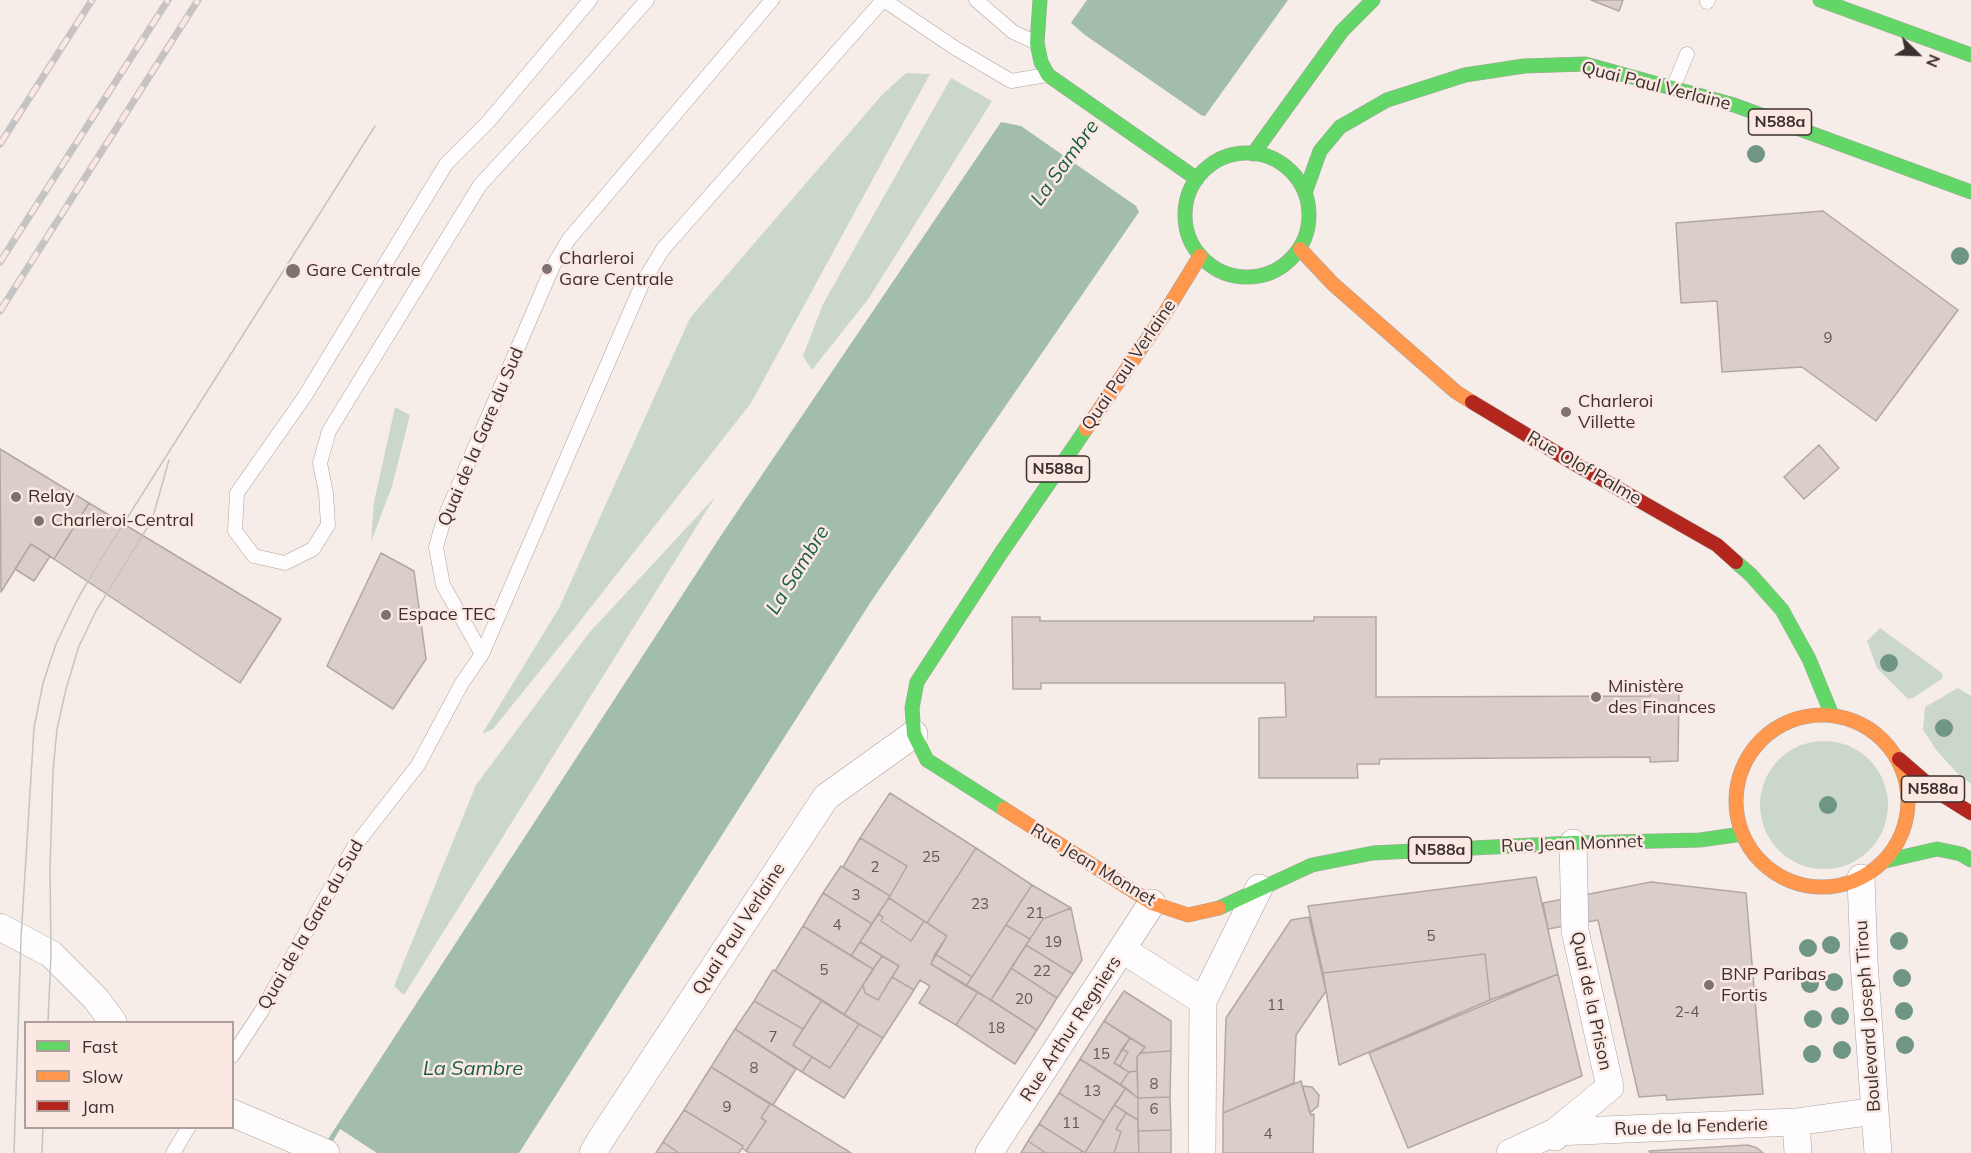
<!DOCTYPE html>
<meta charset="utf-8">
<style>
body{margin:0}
#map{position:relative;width:1971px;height:1153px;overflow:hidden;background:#f6ece8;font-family:Mulish,sans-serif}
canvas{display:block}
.legend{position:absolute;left:24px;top:1021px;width:210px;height:108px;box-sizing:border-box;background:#fce8e2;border:2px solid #ae9f9a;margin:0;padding:8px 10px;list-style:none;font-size:18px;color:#3a312e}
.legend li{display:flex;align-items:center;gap:12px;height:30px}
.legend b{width:30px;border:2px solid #ae9f9a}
.north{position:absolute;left:1887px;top:24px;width:60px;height:60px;-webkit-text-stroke:4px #fce8e2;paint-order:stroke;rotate:113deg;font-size:16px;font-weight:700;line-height:24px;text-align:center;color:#3a312e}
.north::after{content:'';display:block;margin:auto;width:21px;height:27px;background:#3a312e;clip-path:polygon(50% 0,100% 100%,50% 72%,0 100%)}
</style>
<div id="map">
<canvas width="1971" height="1153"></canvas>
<ul class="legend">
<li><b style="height:8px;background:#63d668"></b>Fast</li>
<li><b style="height:8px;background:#ff974d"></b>Slow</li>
<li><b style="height:8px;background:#b3261e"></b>Jam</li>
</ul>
<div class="north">N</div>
</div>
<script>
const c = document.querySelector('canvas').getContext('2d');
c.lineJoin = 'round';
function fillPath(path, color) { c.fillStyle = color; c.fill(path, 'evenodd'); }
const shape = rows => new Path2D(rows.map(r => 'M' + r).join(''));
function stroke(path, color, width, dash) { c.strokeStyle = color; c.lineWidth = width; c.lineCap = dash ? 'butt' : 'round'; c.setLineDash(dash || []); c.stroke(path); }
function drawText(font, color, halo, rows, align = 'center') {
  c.font = font + ' Mulish,sans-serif'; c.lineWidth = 5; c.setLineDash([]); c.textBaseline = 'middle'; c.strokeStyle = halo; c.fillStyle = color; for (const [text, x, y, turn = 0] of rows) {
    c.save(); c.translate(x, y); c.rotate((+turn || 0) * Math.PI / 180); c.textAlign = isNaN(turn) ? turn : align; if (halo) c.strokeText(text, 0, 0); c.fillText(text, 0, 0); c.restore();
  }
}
fillPath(shape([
 [906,73,930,74,751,403,573,630,493,729,482,734,559,608,690,318,881,96],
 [951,78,992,101,869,298,812,370,803,356,823,304],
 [395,407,410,415,392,486,371,542,374,502],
 [715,497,404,995,394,986,476,785,589,633],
 [1880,628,1942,673,1943,678,1913,698,1908,699,1877,668,1867,641],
 [1958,688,1971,696,1971,784,1957,773,1937,751,1923,730,1925,707],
 '1760 805a64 64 0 1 1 128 0a64 64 0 1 1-128 0Z'
]), '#ccd7cc');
fillPath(shape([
 [1087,0,1288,0,1205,116,872,600,519,1153,319,1153,724,531,1001,122]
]), '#a3bdac');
fillPath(shape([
 [1069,18,1070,22,1085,35,1201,115,1208,117,1141,216,1136,206,1021,126,1001,122,995,125],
 [340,1129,377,1153,326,1153]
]), '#f6ece8');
const building = shape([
 [1591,0,1623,0,1619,11,1591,0],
 [1823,211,1958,310,1876,421,1802,367,1722,372,1717,301,1681,303,1676,223,1823,211],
 [1819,445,1839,468,1804,499,1784,477,1819,445],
 [0,449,89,503,54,559,31,544,1,592,0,449],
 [89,503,281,619,240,683,54,559,89,503],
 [31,544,50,556,34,581,15,569,31,544],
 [381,553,414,571,426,659,393,709,327,666,381,553],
 [1012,617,1040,617,1040,621,1314,621,1314,617,1376,617,1376,697,1650,696,1650,691,1679,691,1678,761,1650,762,1650,757,1380,759,1379,764,1357,764,1358,778,1259,778,1259,718,1286,717,1285,683,1041,683,1041,689,1013,689,1012,617],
 [890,793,976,848,927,923,889,898,907,866,860,838,890,793],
 [860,838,907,866,890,896,843,867,860,838],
 [976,848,1032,885,972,977,935,954,947,936,927,923,976,848],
 [841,866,890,896,872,924,823,893,841,866],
 [1536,877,1558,974,1490,1000,1485,954,1323,973,1308,906,1536,877],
 [1651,882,1746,893,1763,1094,1667,1100,1666,1095,1639,1097,1598,920,1548,929,1543,903,1651,882],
 [1032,885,1071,908,1043,919,1030,939,1006,925,1032,885],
 [823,893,872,924,851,956,803,926,823,893],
 [889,898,924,921,911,941,881,921,883,917,878,914,889,898],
 [1071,908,1082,960,1073,974,1026,945,1043,919,1071,908],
 [878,914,883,917,881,921,911,941,924,921,947,936,931,964,978,992,956,1025,919,1003,930,986,920,980,914,990,892,977,899,966,860,942,878,914],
 [1309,917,1326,991,1296,1035,1294,1083,1223,1113,1226,1018,1291,920,1309,917],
 [1006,925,1030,939,991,1000,966,986,1006,925],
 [803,926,873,969,844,1015,775,971,803,926],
 [860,942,882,956,873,969,851,956,860,942],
 [1026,945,1073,974,1057,998,1011,968,1026,945],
 [935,954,972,977,966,986,931,964,935,954],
 [1485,954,1490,1000,1339,1065,1323,973,1485,954],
 [882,956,899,966,878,1000,865,993,863,985,882,956],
 [1011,968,1057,998,1037,1030,991,1000,1011,968],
 [773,970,822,1000,803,1029,754,1001,773,970],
 [1558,974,1582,1076,1408,1148,1369,1053,1558,974],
 [892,977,914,990,883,1038,844,1015,863,985,865,993,878,1000,892,977],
 [1124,991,1171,1021,1171,1051,1141,1053,1145,1047,1104,1021,1124,991],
 [978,992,1037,1030,1015,1064,956,1025,978,992],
 [822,1000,859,1024,830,1068,793,1045,822,1000],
 [754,1001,803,1029,793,1045,812,1057,802,1072,735,1029,754,1001],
 [1104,1021,1130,1038,1114,1063,1129,1072,1120,1085,1080,1059,1104,1021],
 [859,1024,883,1038,844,1098,802,1072,812,1057,830,1068,859,1024],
 [735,1029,796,1069,773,1105,711,1067,735,1029],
 [1130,1038,1145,1047,1137,1057,1137,1071,1129,1072,1120,1066,1128,1052,1122,1049,1130,1038],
 [1122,1049,1128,1052,1120,1066,1114,1063,1122,1049],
 [1171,1051,1170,1097,1138,1098,1137,1057,1141,1053,1171,1051],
 [1080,1059,1126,1088,1104,1121,1059,1093,1080,1059],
 [711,1067,770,1104,761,1118,766,1121,746,1151,742,1148,743,1146,684,1110,711,1067],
 [1137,1071,1138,1098,1120,1085,1129,1072,1137,1071],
 [1301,1081,1311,1115,1314,1114,1313,1153,1223,1153,1223,1113,1301,1081],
 [1302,1086,1312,1087,1319,1095,1318,1106,1310,1113,1302,1086],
 [1126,1088,1138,1098,1138,1120,1114,1105,1126,1088],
 [1059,1093,1104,1121,1085,1153,1039,1124,1059,1093],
 [1170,1097,1171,1130,1138,1131,1138,1098,1170,1097],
 [770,1104,773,1105,851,1153,750,1153,746,1151,766,1121,761,1118,770,1104],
 [1114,1105,1126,1113,1116,1129,1121,1132,1114,1153,1085,1153,1114,1105],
 [684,1110,743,1146,739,1153,679,1153,663,1142,684,1110],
 [1126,1113,1138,1120,1139,1153,1114,1153,1121,1132,1116,1129,1126,1113],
 [1039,1124,1082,1151,1081,1153,1046,1153,1028,1141,1039,1124],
 [1171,1130,1171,1153,1139,1153,1138,1131,1171,1130],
 [1028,1141,1046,1153,1021,1153,1028,1141],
 [663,1142,679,1153,656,1153,663,1142],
 [1748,1145,1757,1148,1763,1153,1650,1153,1649,1151,1748,1145]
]);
fillPath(building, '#dbceca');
stroke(building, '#b1a8a5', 1.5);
const lane = shape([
 [590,0,489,121,446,164,305,396,237,493,235,531,254,556,285,563,313,549,328,525,326,493,320,463,329,431,480,185,573,84,647,0],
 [884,0,955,48,1011,81,1047,75],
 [976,0,1013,32,1037,43],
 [1707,2,1708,0],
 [1673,88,1687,54],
 [482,654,443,585,436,547,444,519,553,266,569,239,772,0],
 [232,1056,261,1012,354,847,418,765,462,683,482,654,643,282,663,249,883,0],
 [173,1153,188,1128]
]);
const street = shape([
 [1861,878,1864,962,1878,1153],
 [0,927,51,954,96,999,113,1022],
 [1123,950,1203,1001],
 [232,1113,326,1153],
 [1796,1122,1798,1153],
 [1555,1137,1555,1132,1610,1087,1575,931,1573,843],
 [593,1153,601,1139,826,797,914,734],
 [989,1153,1152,903],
 [1202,1153,1203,1001,1259,888],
 [1510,1153,1555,1132,1796,1122,1875,1111]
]);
const fast = shape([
 [1040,0,1037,43,1041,62,1048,75,1197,179],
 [1820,0,1971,55],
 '1185 215a62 62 0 1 1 124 0a62 62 0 1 1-124 0Z',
 [1253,154,1342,31,1373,0],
 [1305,193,1320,151,1340,127,1387,100,1465,75,1524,66,1585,64,1734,105,1971,192],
 [1736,562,1751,575,1782,610,1809,659,1832,715],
 [1004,809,927,760,914,734,912,708,917,682,1001,553,1086,429],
 [1885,861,1937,849,1961,854,1971,860],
 [1219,908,1312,865,1373,853,1573,843,1700,840,1742,834]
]);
const slow = shape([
 [1300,249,1333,284,1456,392,1472,402],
 [1086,429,1165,313,1200,256],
 '1736 801a86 86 0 1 1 172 0a86 86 0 1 1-172 0Z',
 [1004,809,1152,903,1188,915,1219,908]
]);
const jam = shape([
 [1472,402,1575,464,1717,545,1736,562],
 [1899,759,1936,791,1971,813]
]);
stroke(lane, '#aaa29e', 15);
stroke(street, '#aaa29e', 28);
stroke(fast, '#aaa29e', 15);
stroke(slow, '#aaa29e', 15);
stroke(jam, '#aaa29e', 15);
stroke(lane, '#fefcfc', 14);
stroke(street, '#fefcfc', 27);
stroke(fast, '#63d668', 14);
stroke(slow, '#ff974d', 14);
stroke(jam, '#b3261e', 14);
stroke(shape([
 [48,1022,51,954,50,868,53,771,57,729,66,689,79,646,96,611,152,520,169,460],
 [14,1153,21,938,34,728,43,683,56,644,76,602,98,564,375,126],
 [42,1153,43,1128]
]), '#c6c4c3', 1.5);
const rail = shape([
 [0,144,92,0],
 [0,262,168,0],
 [0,311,198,0]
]);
stroke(rail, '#c6c4c3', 7);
stroke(rail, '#fce8e2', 4.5, [14]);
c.fillStyle = '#6f9685';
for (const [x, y] of [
 [1756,154],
 [1960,256],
 [1889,663],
 [1944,728],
 [1828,805],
 [1899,941],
 [1831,945],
 [1808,948],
 [1902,978],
 [1834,982],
 [1810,984],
 [1904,1011],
 [1840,1016],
 [1813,1019],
 [1905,1045],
 [1842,1050],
 [1812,1054]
]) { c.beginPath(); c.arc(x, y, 9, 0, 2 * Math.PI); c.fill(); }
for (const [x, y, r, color] of [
 [547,269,6,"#7c726f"],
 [293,271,8,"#7c726f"],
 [1566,412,6,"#7c726f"],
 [16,497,6,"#7c726f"],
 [39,521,6,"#7c726f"],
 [386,615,6,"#7c726f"],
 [1596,697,6,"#7c726f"],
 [1709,985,6,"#7c726f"]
]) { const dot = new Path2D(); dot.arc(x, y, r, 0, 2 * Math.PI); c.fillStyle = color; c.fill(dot); stroke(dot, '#fce8e2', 2); }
drawText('15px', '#625855', null, [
 ["9",1828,338],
 ["25",931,857],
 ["2",875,867],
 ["3",856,895],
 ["23",980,904],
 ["21",1035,913],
 ["4",837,925],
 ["5",1431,936],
 ["19",1053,942],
 ["5",824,970],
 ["22",1042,971],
 ["20",1024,999],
 ["11",1276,1005],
 ["2-4",1687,1012],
 ["18",996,1028],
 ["7",773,1037],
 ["15",1101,1054],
 ["8",754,1068],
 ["8",1154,1084],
 ["13",1092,1091],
 ["9",727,1107],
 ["6",1154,1109],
 ["11",1071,1123],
 ["4",1268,1134]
]);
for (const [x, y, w] of [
 [1780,122,63],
 [1058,469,63],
 [1933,789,63],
 [1440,850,63]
]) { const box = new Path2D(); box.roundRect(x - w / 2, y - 13, w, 26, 4.5); c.fillStyle = '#fce8e2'; c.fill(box); stroke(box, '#3a312e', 1.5); }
drawText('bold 16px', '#3a312e', null, [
 ["N588a",1780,122],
 ["N588a",1058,469],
 ["N588a",1933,789],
 ["N588a",1440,850]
]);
drawText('18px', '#3a312e', '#fce8e2', [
 ["Quai Paul Verlaine",1656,86,14],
 ["Quai Paul Verlaine",1129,365,-56],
 ["Quai de la Gare du Sud",481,437,-67],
 ["Rue Olof Palme",1584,468,30],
 ["Rue Jean Monnet",1572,844,-2],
 ["Rue Jean Monnet",1093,865,31],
 ["Quai de la Gare du Sud",311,925,-60],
 ["Quai Paul Verlaine",739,929,-57],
 ["Quai de la Prison",1591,1001,78],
 ["Boulevard Joseph Tirou",1868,1016,-94],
 ["Rue Arthur Regniers",1071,1029,-57],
 ["Rue de la Fenderie",1691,1127,-2]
]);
drawText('18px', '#3a312e', '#fce8e2', [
 ["Charleroi",559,259],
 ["Gare Centrale",559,280],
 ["Gare Centrale",306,271],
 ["Charleroi",1578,402],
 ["Villette",1578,423],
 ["Relay",28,497],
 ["Charleroi-Central",51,521],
 ["Espace TEC",398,615],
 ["Ministère",1608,687],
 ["des Finances",1608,708],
 ["BNP Paribas",1721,975],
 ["Fortis",1721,996]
], 'left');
drawText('italic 20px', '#175f41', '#fce8e2', [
 ["La Sambre",1065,163,-54],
 ["La Sambre",798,570,-58],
 ["La Sambre",473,1069]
]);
</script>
